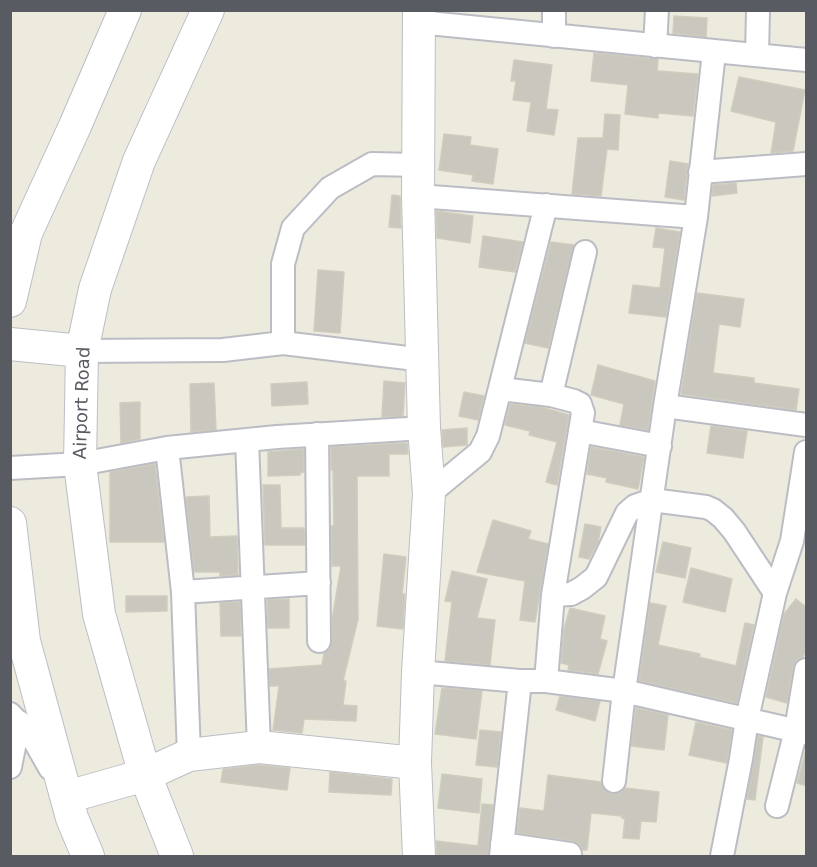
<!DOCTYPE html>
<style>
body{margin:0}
#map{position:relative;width:817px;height:867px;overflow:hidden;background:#ecebde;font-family:"DejaVu Sans",sans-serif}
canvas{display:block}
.frame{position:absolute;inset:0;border:12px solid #585b61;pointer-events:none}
</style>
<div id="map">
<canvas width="817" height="867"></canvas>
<div class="frame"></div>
</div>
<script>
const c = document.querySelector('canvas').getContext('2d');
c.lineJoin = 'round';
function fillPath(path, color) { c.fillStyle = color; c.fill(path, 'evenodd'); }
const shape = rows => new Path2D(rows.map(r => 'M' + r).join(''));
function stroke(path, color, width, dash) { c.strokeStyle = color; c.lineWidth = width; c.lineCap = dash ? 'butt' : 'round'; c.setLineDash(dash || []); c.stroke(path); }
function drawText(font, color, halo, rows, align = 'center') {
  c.font = font + ' "DejaVu Sans",sans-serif'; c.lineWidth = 6; c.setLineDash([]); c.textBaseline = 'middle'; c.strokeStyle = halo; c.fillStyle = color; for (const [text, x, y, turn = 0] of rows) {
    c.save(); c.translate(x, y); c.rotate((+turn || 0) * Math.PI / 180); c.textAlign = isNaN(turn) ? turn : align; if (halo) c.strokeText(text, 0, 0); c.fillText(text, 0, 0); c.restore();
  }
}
const building = shape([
 [674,16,707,18,706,37,673,33,674,16],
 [594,53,658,59,657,71,698,74,693,116,658,113,658,118,625,114,628,85,591,81,594,53],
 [514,60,552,65,546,109,558,110,554,135,527,131,531,102,513,100,516,81,511,81,514,60],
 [739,77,805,90,793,151,771,153,776,122,731,111,739,77],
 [605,114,620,115,618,150,607,149,601,196,572,194,578,138,603,138,605,114],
 [444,134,471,137,470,145,498,149,493,184,472,181,473,175,439,170,444,134],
 [670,161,688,164,684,200,665,197,670,161],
 [736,183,737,193,712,196,713,185,736,183],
 [392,195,400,196,401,228,389,227,392,195],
 [436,211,473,216,470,243,437,238,436,211],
 [656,228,680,232,666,317,629,313,633,285,660,288,665,248,653,247,656,228],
 [483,236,523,242,515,272,479,267,483,236],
 [551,242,574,245,548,348,525,343,551,242],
 [318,270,344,272,340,333,314,331,318,270],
 [697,293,744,299,740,327,719,324,713,373,754,378,754,383,799,389,796,410,681,394,697,293],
 [598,365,655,381,648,430,620,425,624,404,591,395,598,365],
 [384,381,405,383,403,416,382,417,384,381],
 [307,382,308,404,272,406,271,384,307,382],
 [214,383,216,430,191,432,190,384,214,383],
 [464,392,484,396,478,420,459,416,464,392],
 [140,402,140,439,121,443,120,403,140,402],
 [510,404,541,407,569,415,557,485,546,482,557,442,529,435,530,431,505,425,510,404],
 [711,426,747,431,743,458,707,453,711,426],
 [467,428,467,445,443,447,442,430,467,428],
 [407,443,408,454,389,454,389,476,357,476,358,619,343,681,346,681,343,705,357,706,356,721,304,719,302,733,273,730,279,686,270,686,269,669,322,665,324,653,330,648,332,641,332,620,341,566,332,566,331,526,334,526,333,470,331,470,331,447,407,443],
 [591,447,644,457,638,489,606,482,607,478,587,474,591,447],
 [304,449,304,472,300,473,300,475,268,476,268,452,304,449],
 [155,464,164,542,110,542,110,472,155,464],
 [263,485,280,485,281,528,304,528,305,545,265,545,263,485],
 [209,496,210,537,237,536,238,575,220,576,220,572,194,572,186,497,209,496],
 [493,520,531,531,528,539,548,544,535,622,520,620,525,581,477,572,493,520],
 [585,524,601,527,598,542,589,559,579,557,585,524],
 [663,542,691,548,685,578,656,572,663,542],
 [384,554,406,557,402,594,405,594,403,629,377,626,384,554],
 [691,568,732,579,725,612,683,602,691,568],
 [452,571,487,579,477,618,495,620,490,665,445,661,452,602,445,601,452,571],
 [126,596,167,596,167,611,126,612,126,596],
 [289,599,289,628,268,628,267,600,289,599],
 [796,599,807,608,807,646,803,657,796,661,793,667,787,703,766,697,784,614,796,599],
 [240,602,241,636,221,636,220,603,240,602],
 [650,603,666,606,658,645,700,654,699,657,736,666,745,623,754,625,737,703,639,681,650,603],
 [570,608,605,616,600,639,607,641,598,674,568,670,569,665,561,663,564,629,570,608],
 [442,688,482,691,476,739,435,734,442,688],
 [560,696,600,701,595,721,556,710,560,696],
 [636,708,668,715,664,750,631,746,636,708],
 [696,722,732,730,727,763,689,755,696,722],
 [480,730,501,732,497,767,476,765,480,730],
 [758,736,763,737,755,800,747,799,758,736],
 [807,746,807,786,797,783,807,746],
 [259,765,290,768,287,790,221,782,223,769,259,765],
 [330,772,392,779,391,795,329,792,330,772],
 [442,774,482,779,479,813,438,808,442,774],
 [548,775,601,782,606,791,612,794,620,793,625,788,659,792,656,822,641,821,639,839,623,838,625,819,622,818,622,816,591,813,587,850,583,850,579,844,572,841,517,833,520,808,544,811,548,775],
 [482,804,493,805,488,856,437,856,436,841,478,846,482,804]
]);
fillPath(building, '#c9c7be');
stroke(building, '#d1cdbd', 1.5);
const street = shape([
 [418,22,806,60],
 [554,36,554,10],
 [655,46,657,10],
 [757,55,758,10],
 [700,172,806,164],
 [418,196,696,217],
 [283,343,283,264,293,228,330,188,372,164,418,165],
 [82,351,223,350,283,343,424,360],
 [501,389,551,395,574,401,580,404,583,413,553,595,546,681],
 [551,395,585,252],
 [665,406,806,425],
 [580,431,660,446],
 [317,434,319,641],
 [247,440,259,747],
 [167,448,183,592,189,755],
 [10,468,80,464,167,448,277,437,424,428],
 [429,494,480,452,488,436,546,205],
 [183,592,319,583],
 [553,595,571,594,582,588,596,577,627,513,635,506,652,500,706,507,713,510,723,518,734,531,775,593],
 [418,672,520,681,546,681,624,691,806,733],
 [10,714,33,738,50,768],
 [10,767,19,722],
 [614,781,624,691,665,406,696,217,714,52],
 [777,806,796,730,806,670],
 [502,844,570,854],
 [501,856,520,681],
 [722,856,741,759,747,719,775,593,792,541,806,452]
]);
const secondary = shape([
 [419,10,418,196,424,428,429,494,418,672,415,763,419,856],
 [10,301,26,233,75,126,125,10],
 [10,344,82,351],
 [10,523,24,641,72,818,88,856],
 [67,797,145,775,189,755,259,747,415,763],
 [177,856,145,775,99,614,80,464,82,351,95,289,139,161,208,10]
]);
stroke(street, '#bcbdc4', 26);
stroke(secondary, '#bcbec6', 34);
stroke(street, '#fff', 22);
stroke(secondary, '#fff', 32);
drawText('18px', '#585b61', '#fff', [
 ["Airport Road",83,403,-88]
]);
</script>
